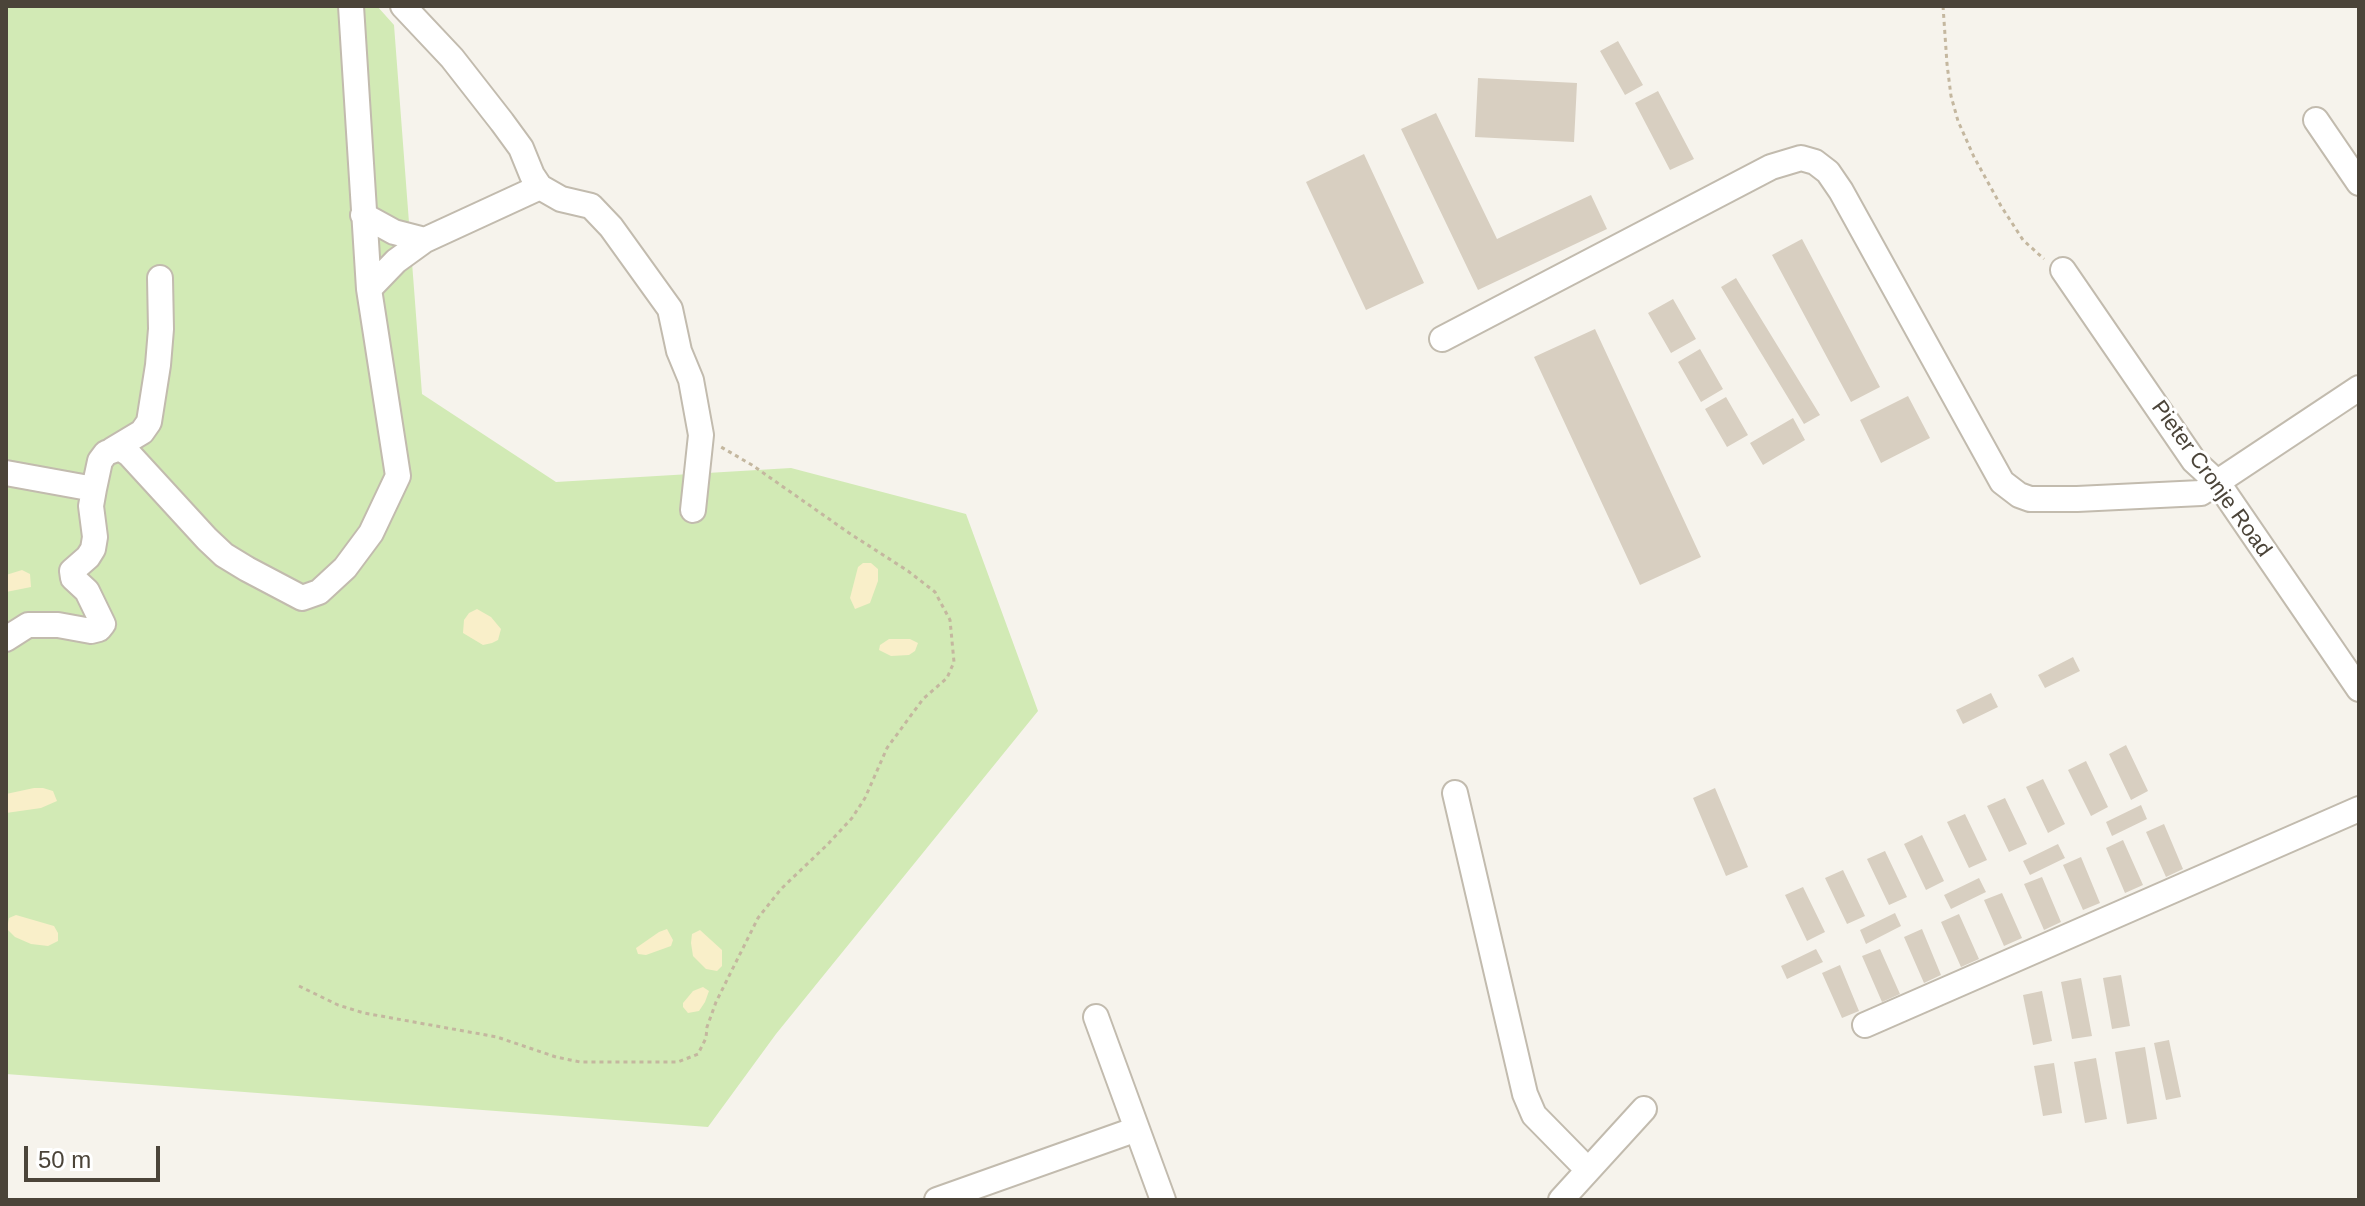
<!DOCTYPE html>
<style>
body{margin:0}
#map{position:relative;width:2365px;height:1206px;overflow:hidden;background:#f6f3ec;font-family:Helvetica,sans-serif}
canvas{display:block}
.frame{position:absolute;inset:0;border:8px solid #4b4439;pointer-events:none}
.scale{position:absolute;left:24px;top:1146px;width:136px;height:36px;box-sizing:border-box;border:4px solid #4b4439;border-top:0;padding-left:10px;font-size:24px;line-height:28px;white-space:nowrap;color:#4b4439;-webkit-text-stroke:6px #fff;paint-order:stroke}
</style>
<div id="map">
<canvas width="2365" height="1206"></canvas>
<div class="frame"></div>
<div class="scale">50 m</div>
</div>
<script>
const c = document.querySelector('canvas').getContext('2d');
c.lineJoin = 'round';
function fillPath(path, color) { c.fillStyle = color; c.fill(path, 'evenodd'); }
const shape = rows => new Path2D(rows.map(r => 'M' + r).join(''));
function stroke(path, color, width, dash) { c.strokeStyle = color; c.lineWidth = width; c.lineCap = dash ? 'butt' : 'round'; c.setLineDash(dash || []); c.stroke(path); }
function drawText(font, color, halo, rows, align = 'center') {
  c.font = font + ' Helvetica,sans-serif'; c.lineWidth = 6; c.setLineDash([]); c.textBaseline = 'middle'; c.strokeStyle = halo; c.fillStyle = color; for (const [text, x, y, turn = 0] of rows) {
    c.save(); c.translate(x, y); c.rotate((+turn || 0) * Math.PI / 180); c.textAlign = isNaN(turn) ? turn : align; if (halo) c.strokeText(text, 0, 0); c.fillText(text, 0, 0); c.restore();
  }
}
fillPath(shape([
 [6,6,377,6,394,25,422,394,556,482,791,468,966,514,1038,711,776,1034,708,1127,6,1074]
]), '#d2eab5');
fillPath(shape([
 [863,563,871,563,878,569,878,581,870,603,855,609,850,598,858,567],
 [22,570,30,574,31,587,6,592,6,575],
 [477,609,491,617,501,629,498,640,492,643,483,645,463,633,464,620,469,613],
 [889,639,910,639,918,643,915,651,909,655,891,656,879,650,880,645],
 [34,788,43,788,53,791,57,801,41,808,6,813,6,794],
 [16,915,54,926,58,933,58,941,48,946,31,944,15,937,7,929,9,918],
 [667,929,673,940,671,946,646,955,638,954,636,948,659,932],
 [700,930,722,950,722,966,717,971,706,969,693,956,691,943,692,934],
 [703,987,709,991,705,1002,699,1011,688,1013,683,1007,683,1003,693,991]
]), '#f9efc9');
fillPath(shape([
 [1618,41,1643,85,1625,95,1600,51],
 [1478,78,1577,83,1574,142,1475,137],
 [1658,91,1694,159,1670,170,1635,103],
 [1436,113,1497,239,1591,195,1607,229,1478,290,1401,129],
 [1364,154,1424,283,1366,310,1306,182],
 [1802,239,1880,387,1851,402,1772,255],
 [1736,278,1820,415,1804,424,1721,287],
 [1673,299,1696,339,1671,353,1648,313],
 [1595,329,1701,557,1640,585,1534,357],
 [1700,349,1723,389,1701,402,1678,362],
 [1908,396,1930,438,1881,463,1860,420],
 [1726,397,1748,435,1727,447,1705,409],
 [1793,418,1805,440,1763,465,1750,443],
 [2073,657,2080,671,2045,688,2038,675],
 [1991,693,1998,707,1963,724,1956,710],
 [2126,745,2148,791,2131,800,2109,754],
 [2086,761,2108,807,2091,816,2068,770],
 [2043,779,2065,824,2048,833,2026,787],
 [1715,788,1748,867,1726,876,1693,798],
 [2005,798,2027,844,2009,852,1987,806],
 [2141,805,2147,819,2112,836,2106,822],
 [1965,814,1987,860,1969,868,1947,822],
 [2164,824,2183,869,2166,877,2146,832],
 [1922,835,1944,881,1926,890,1904,844],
 [2123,840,2143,885,2125,893,2106,848],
 [2058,844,2065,858,2030,875,2023,861],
 [1885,851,1907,897,1889,905,1867,859],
 [2081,857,2100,903,2083,910,2063,865],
 [1843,870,1865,916,1847,924,1825,878],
 [2042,877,2061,922,2044,930,2024,884],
 [1979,878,1986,892,1951,909,1944,895],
 [1803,887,1825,932,1807,941,1785,895],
 [2002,893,2022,938,2004,946,1984,900],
 [1895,913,1901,926,1866,944,1860,930],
 [1959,914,1979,959,1961,967,1941,922],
 [1922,929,1941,975,1924,983,1904,937],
 [1816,949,1823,962,1787,979,1781,966],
 [1880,949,1900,994,1882,1002,1862,956],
 [1840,965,1859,1011,1842,1018,1822,973],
 [2121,975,2130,1026,2112,1029,2103,978],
 [2081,978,2092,1036,2072,1039,2061,982],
 [2042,991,2052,1041,2033,1045,2023,995],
 [2169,1040,2181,1097,2166,1100,2154,1043],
 [2145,1047,2157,1119,2127,1124,2115,1052],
 [2096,1058,2107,1119,2085,1123,2074,1062],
 [2054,1063,2062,1113,2043,1116,2034,1066]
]), '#d8cfc1');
const minor = shape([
 [403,6,452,58,502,122,521,148,532,175,540,187,561,199,591,206,611,227,670,309,679,351,691,380,701,435,693,510],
 [2316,120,2359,183],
 [363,215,394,232,425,240],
 [2063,270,2194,461,2218,483,2359,689],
 [369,289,396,261,425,240,540,187],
 [1442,339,1771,167,1801,158,1815,162,1828,172,1841,191,2002,482,2019,495,2030,499,2077,499,2201,493,2359,388],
 [112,450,142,432,149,422,158,365,161,329,160,278],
 [6,473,94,489,100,461,106,453,120,448,129,454,207,539,224,555,247,569,302,598,319,592,345,568,371,533,398,476,369,289,351,6],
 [6,639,28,625,58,625,91,631,99,629,103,624,87,591,73,578,72,571,88,557,93,549,95,537,91,506,94,489],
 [1455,793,1525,1094,1534,1115,1588,1170],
 [1096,1017,1163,1200],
 [1865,1025,2359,809],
 [937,1200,1137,1129],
 [1561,1200,1644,1109]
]);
stroke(minor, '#c2bbae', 28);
stroke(shape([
 [1943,6,1947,64,1951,96,1958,121,1974,157,2001,206,2023,240,2044,259],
 [299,986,338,1005,364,1013,497,1037,556,1057,580,1062,678,1062,698,1054,706,1038,707,1027,716,1002,758,918,781,889,828,844,852,818,865,798,887,748,923,699,947,678,954,662,950,620,935,592,908,571,849,533,752,465,721,447]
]), '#c4b79f', 3, [4, 4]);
stroke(minor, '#fff', 24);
drawText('22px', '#4b4439', '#fff', [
 ["Pieter Cronje Road",2211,479,54]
]);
</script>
